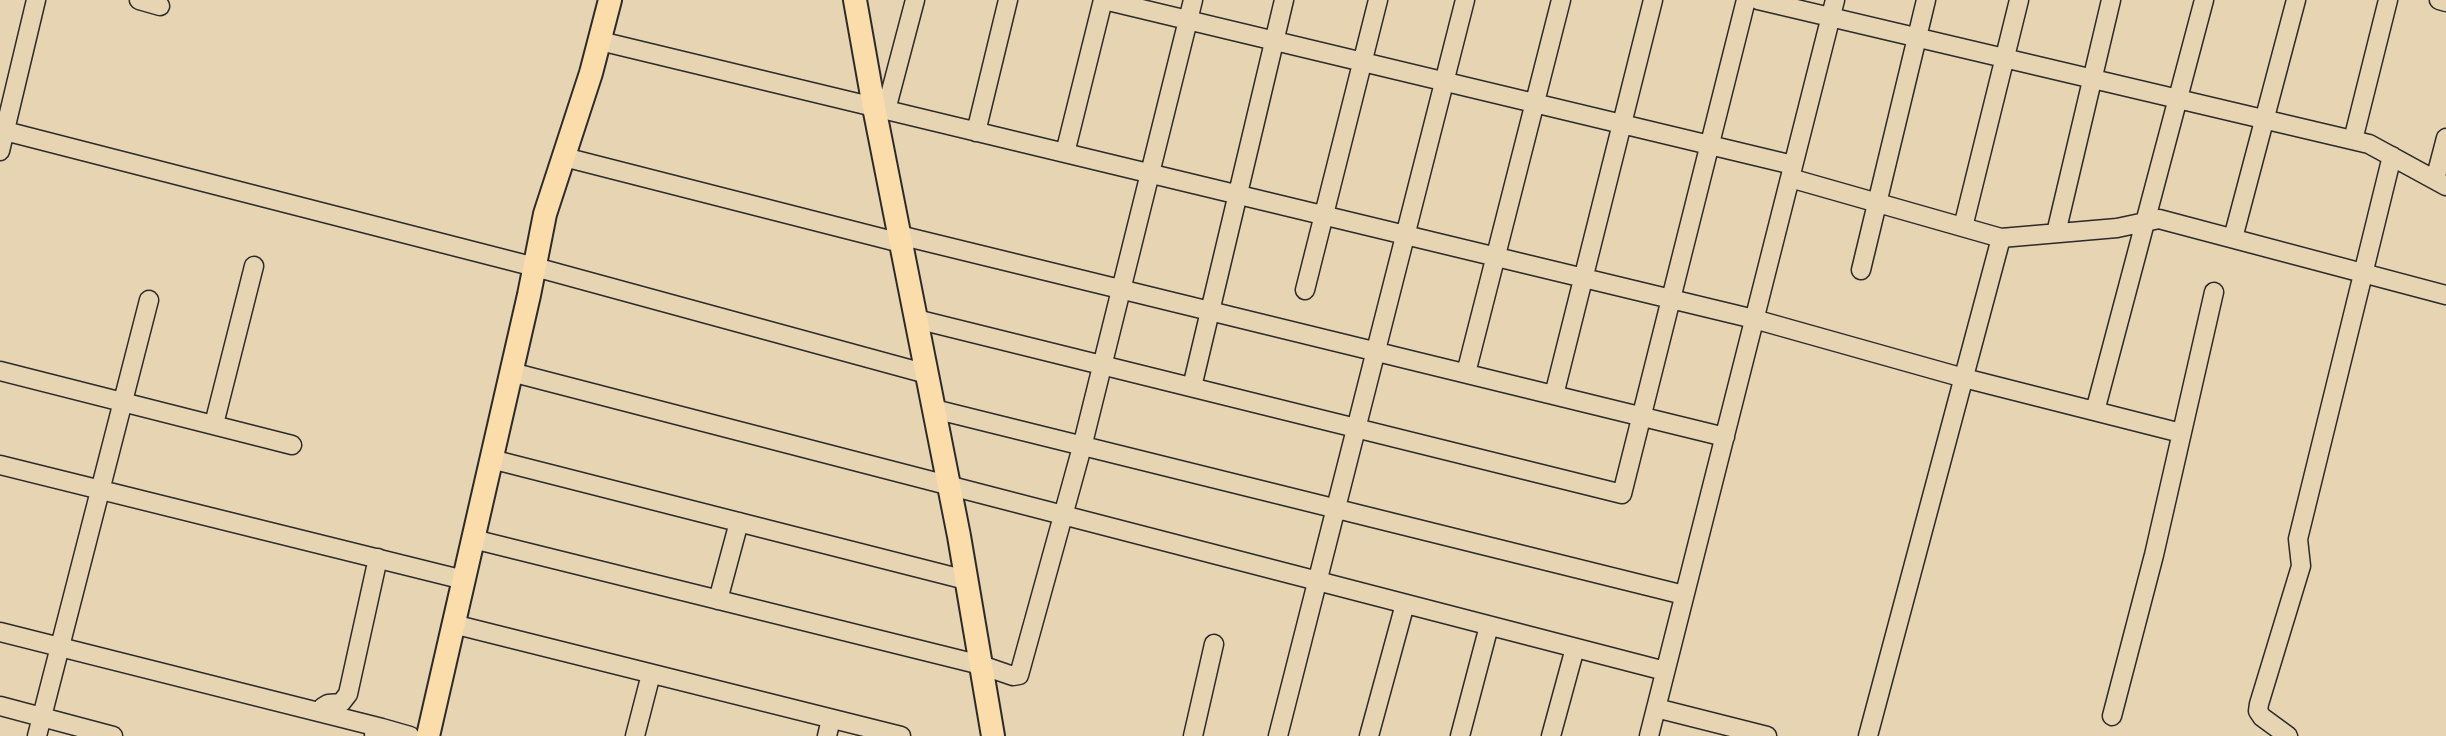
<!DOCTYPE html>
<style>
body{margin:0}
canvas{display:block;background:#e7d4b2}
</style>
<canvas width="2446" height="736"></canvas>
<script>
const c = document.querySelector('canvas').getContext('2d');
c.lineJoin = 'round';
const shape = rows => new Path2D(rows.map(r => 'M' + r).join(''));
function stroke(path, color, width, dash) { c.strokeStyle = color; c.lineWidth = width; c.lineCap = dash ? 'butt' : 'round'; c.setLineDash(dash || []); c.stroke(path); }
const minor = shape([
 [139,0,160,6],
 [1104,0,1793,165],
 [1758,0,2369,144,2446,186],
 [2439,0,2446,2],
 [600,41,1754,319,1964,378,2181,433],
 [886,110,915,0],
 [5,131,535,267,927,374],
 [976,132,1008,0],
 [2353,140,2388,0],
 [0,151,36,0],
 [1065,153,1103,0],
 [564,157,901,243],
 [1790,178,2001,238,2117,228,2159,219,2446,295],
 [2435,180,2446,138],
 [1963,227,2019,0],
 [2056,233,2111,0],
 [899,235,1725,437],
 [2233,238,2296,0],
 [1861,270,1926,0],
 [1305,290,1378,0],
 [916,319,1622,494,1746,0],
 [0,371,292,445],
 [511,372,1665,671],
 [1466,373,1561,0],
 [1192,387,1284,0],
 [1554,395,1653,0],
 [934,409,1684,595],
 [2095,411,2204,0],
 [214,424,254,266],
 [491,459,966,580],
 [0,465,464,580],
 [473,539,981,665,1013,676,1019,675,1082,447,1193,0],
 [718,600,739,522],
 [453,624,901,736],
 [0,632,382,728],
 [0,706,113,736],
 [1656,708,1767,736],
 [321,712,323,707,328,704,341,703,348,694,378,558],
 [2112,716,2154,555,2214,292],
 [374,734,382,728,410,736],
 [37,736,149,300],
 [635,736,651,674],
 [827,736,831,719],
 [1193,736,1214,644],
 [1278,736,1465,0],
 [1369,736,1405,604],
 [1460,736,1489,626],
 [1551,736,1575,648],
 [1649,736,1835,0],
 [1868,736,2001,238],
 [2288,736,2262,717,2258,711,2259,704,2301,566,2298,539,2392,156]
]);
const major = shape([
 [855,0,874,107,959,536,993,736],
 [428,736,529,295,545,214,591,73,610,0]
]);
stroke(minor, '#2b2b2b', 21);
stroke(major, '#2b2b2b', 26);
stroke(minor, '#e7d4b2', 18);
stroke(major, '#fbddab', 22);
</script>
